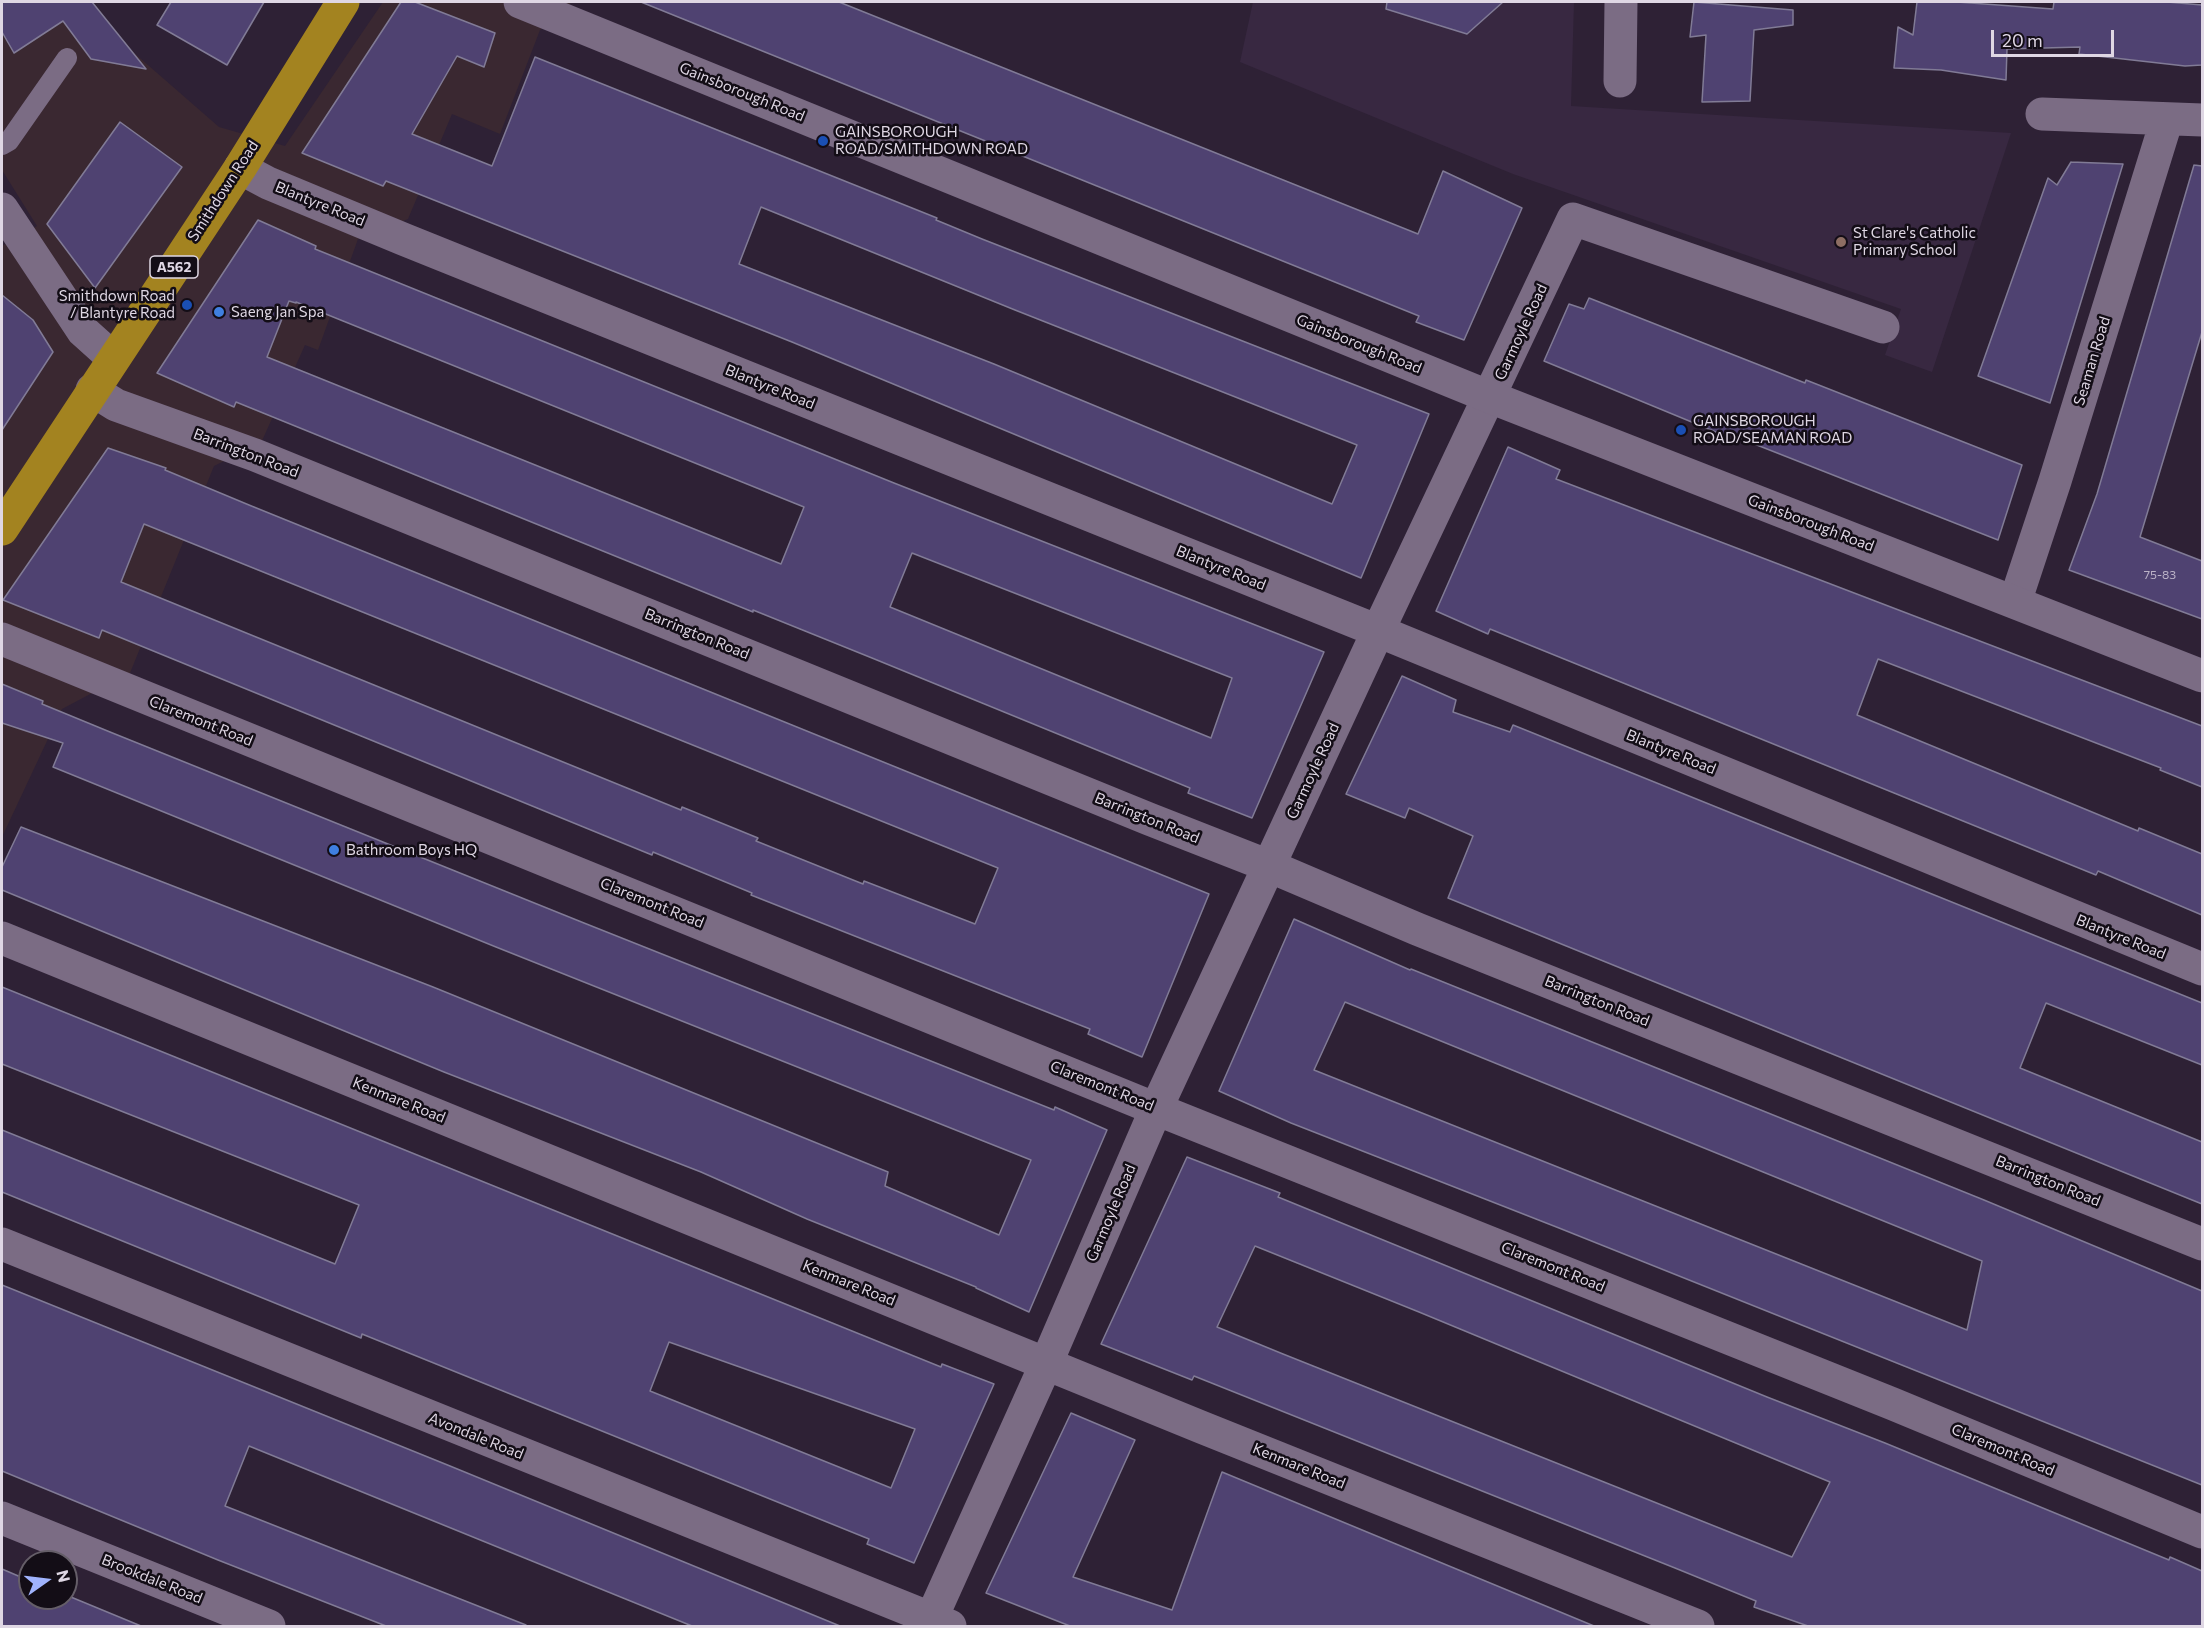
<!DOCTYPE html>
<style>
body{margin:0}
#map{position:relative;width:2204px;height:1628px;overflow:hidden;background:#2e2135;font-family:Commissioner,sans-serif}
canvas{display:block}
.frame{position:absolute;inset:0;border:3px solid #dfd7e4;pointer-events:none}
.north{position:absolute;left:18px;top:1550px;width:60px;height:60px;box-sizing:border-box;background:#130d16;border:2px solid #655e68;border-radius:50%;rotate:76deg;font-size:16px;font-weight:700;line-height:24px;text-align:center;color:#dfd7e4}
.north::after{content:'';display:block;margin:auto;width:21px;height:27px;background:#a0b3fd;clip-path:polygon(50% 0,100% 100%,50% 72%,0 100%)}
.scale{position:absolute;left:1991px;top:30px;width:123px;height:27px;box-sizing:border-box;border:3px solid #dfd7e4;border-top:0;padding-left:8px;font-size:18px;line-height:21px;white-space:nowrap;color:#dfd7e4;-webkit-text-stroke:4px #130d16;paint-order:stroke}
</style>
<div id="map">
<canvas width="2204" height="1628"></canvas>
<div class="frame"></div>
<div class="north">N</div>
<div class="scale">20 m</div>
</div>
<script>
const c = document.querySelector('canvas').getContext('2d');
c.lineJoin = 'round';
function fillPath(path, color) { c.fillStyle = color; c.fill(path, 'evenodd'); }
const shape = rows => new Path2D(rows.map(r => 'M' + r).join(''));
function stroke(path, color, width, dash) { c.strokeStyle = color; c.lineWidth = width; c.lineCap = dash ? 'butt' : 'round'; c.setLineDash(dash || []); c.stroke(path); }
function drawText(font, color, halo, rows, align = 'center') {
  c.font = font + ' Commissioner,sans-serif'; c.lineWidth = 5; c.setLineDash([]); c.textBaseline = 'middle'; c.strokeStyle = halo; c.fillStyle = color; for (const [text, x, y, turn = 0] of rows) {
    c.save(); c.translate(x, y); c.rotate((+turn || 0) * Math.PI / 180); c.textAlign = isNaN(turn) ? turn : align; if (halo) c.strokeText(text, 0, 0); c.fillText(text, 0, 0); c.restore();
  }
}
fillPath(shape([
 [28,2,93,2,133,52,219,127,285,146,383,2,572,2,540,30,500,134,452,114,408,219,358,239,318,350,305,345,261,443,214,466,130,673,62,709,2,837,2,246,37,226,2,170,2,19]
]), '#3a2831');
fillPath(shape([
 [1253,2,1574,2,1571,106,2011,133,1932,372,1885,355,1901,309,1513,174,1240,62]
]), '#382841');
const building = shape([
 [2,2,92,2,146,69,91,59,63,21,14,53,2,32,2,2],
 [171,2,264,2,227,65,157,25,171,2],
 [401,2,415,2,495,33,484,67,457,56,412,134,492,166,535,57,937,218,936,220,982,239,1429,414,1361,578,792,342,386,181,383,186,302,153,401,2],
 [761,207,1015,310,1357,445,1332,504,994,364,739,264,761,207],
 [641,2,839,2,1418,234,1443,171,1522,208,1464,340,1416,322,1419,316,641,2],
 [1387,2,1503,2,1467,34,1386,9,1387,2],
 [1694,2,1793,10,1793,25,1754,30,1750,101,1702,102,1706,35,1690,37,1694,2],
 [1917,2,1957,2,2053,9,2054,2,2167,2,2202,5,2202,65,2185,66,2079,54,2080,47,2007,49,2006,80,1941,70,1894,68,1898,27,1913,35,1917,2],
 [120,122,182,167,95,288,47,224,120,122],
 [2071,162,2123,164,2050,403,1978,376,2048,178,2057,185,2071,162],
 [2194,165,2202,166,2202,332,2140,537,2202,561,2202,619,2069,570,2097,494,2194,165],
 [258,220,316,246,315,249,894,483,1324,652,1252,818,1188,793,1190,788,872,658,753,610,753,612,236,402,234,407,157,373,258,220],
 [289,301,296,303,296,302,804,507,781,564,267,357,289,301],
 [912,553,1232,678,1211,738,890,607,912,553],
 [2,295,33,320,53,352,2,430,2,295],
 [1589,298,1805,383,1806,380,2022,465,1998,540,1729,434,1728,437,1544,361,1569,304,1584,309,1589,298],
 [1508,447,1560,470,1556,479,2202,726,2202,787,2160,770,2161,768,1878,659,1857,715,2138,831,2139,828,2202,854,2202,915,2098,871,2096,875,1574,663,1490,629,1488,634,1436,611,1508,447],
 [108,448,166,468,165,470,249,505,1209,894,1142,1057,1088,1034,1090,1029,751,895,752,893,653,852,652,855,102,630,99,638,3,600,108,448],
 [144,524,998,868,975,924,864,881,863,884,756,841,758,838,682,807,681,810,121,582,144,524],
 [1402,676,1456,700,1453,712,1510,732,1513,725,2202,1003,2202,1065,2046,1003,2020,1068,2202,1142,2202,1204,1448,898,1473,836,1409,808,1405,818,1346,794,1402,676],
 [2,684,43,701,42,704,110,732,584,923,1054,1110,1055,1107,1107,1130,1029,1312,976,1288,976,1287,807,1219,701,1172,444,1072,2,890,2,867,21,827,433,987,888,1172,885,1186,999,1235,1031,1160,496,947,53,767,63,743,2,723,2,684],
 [1294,919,1410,970,1411,969,1984,1200,2202,1291,2202,1485,1559,1228,1291,1123,1219,1091,1294,919],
 [1345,1002,1982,1261,1967,1330,1314,1070,1345,1002],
 [2,987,941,1367,942,1364,994,1384,914,1563,867,1544,869,1539,362,1334,361,1338,2,1192,2,1130,335,1264,359,1205,2,1064,2,987],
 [669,1342,915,1429,891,1488,650,1391,669,1342],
 [1187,1157,1280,1193,1278,1197,1767,1397,1885,1443,2169,1560,2170,1557,2202,1571,2202,1626,1808,1626,1754,1607,1756,1601,1675,1568,1194,1376,1192,1380,1101,1344,1187,1157],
 [1255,1246,1419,1312,1830,1482,1792,1557,1283,1354,1217,1327,1255,1246],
 [2,1285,450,1466,840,1626,692,1626,249,1446,225,1506,526,1625,525,1626,386,1626,218,1560,2,1471,2,1285],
 [1071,1413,1135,1440,1073,1577,1172,1610,1222,1472,1594,1626,1070,1626,986,1593,1071,1413],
 [2,1569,30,1581,30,1598,66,1598,66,1595,141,1626,2,1626,2,1569]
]);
fillPath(building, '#4f4271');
stroke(building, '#817b96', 1.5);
stroke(shape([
 [2,145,9,141,67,58]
]), '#7b6c84', 20);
stroke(shape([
 [1620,81,1621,2],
 [2042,114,2202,120],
 [240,168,268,183,403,239,1378,631,2202,969],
 [2,209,83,331,113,358],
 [92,390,116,405,255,455,1149,819,1269,866,1417,929,2202,1244],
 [2015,602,2055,481,2167,119],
 [2,639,1156,1109,1893,1404,2202,1532],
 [2,938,1201,1427,1698,1626],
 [2,1244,950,1626],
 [2,1518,269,1626],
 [928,1626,1046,1364,1156,1109,1378,631,1573,219,1883,327]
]), '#7b6c84', 33);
stroke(shape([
 [520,2,1490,397,2202,676]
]), '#7b6c84', 33);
stroke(shape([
 [2,529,240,168,343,2]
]), '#a38320', 33);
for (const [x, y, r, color] of [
 [823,141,6,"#1a4fb4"],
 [1841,242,6,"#8d6e63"],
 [187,305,6,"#1a4fb4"],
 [219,312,6,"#3f7fe0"],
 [1681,430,6,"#1a4fb4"],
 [334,850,6,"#3f7fe0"]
]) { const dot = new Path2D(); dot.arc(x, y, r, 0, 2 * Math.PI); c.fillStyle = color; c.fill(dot); stroke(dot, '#130d16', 2); }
drawText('12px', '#bbb2c7', null, [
 ["75-83",2160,575]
]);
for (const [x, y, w] of [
 [174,267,48]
]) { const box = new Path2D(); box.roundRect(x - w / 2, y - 11, w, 22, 4.5); c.fillStyle = '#130d16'; c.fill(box); stroke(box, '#dfd7e4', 1.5); }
drawText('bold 14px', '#dfd7e4', null, [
 ["A562",174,267]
]);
drawText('15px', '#dfd7e4', '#130d16', [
 ["Gainsborough Road",742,92,22],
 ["Smithdown Road",223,191,-57],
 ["Blantyre Road",320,204,22],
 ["Garmoyle Road",1521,332,-65],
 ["Gainsborough Road",1359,344,22],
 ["Seaman Road",2092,361,-73],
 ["Blantyre Road",770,387,22],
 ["Barrington Road",246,453,21],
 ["Gainsborough Road",1811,523,21],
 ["Blantyre Road",1221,568,22],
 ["Barrington Road",697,634,22],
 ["Claremont Road",201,721,22],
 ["Blantyre Road",1671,752,22],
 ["Garmoyle Road",1313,771,-65],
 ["Barrington Road",1147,818,22],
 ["Claremont Road",652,903,22],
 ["Blantyre Road",2121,937,22],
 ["Barrington Road",1597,1001,22],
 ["Claremont Road",1102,1086,22],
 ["Kenmare Road",399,1100,22],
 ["Barrington Road",2048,1181,22],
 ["Garmoyle Road",1111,1213,-67],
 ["Claremont Road",1553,1267,22],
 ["Kenmare Road",849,1283,22],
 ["Avondale Road",476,1436,22],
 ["Claremont Road",2003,1450,23],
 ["Kenmare Road",1299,1466,22],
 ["Brookdale Road",152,1579,22]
]);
drawText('15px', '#dfd7e4', '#130d16', [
 ["GAINSBOROUGH",835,132],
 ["ROAD/SMITHDOWN ROAD",835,149],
 ["St Clare's Catholic",1853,233],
 ["Primary School",1853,250],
 ["Smithdown Road",175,296,"right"],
 ["/ Blantyre Road",175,313,"right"],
 ["Saeng Jan Spa",231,312],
 ["GAINSBOROUGH",1693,421],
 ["ROAD/SEAMAN ROAD",1693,438],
 ["Bathroom Boys HQ",346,850]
], 'left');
</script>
